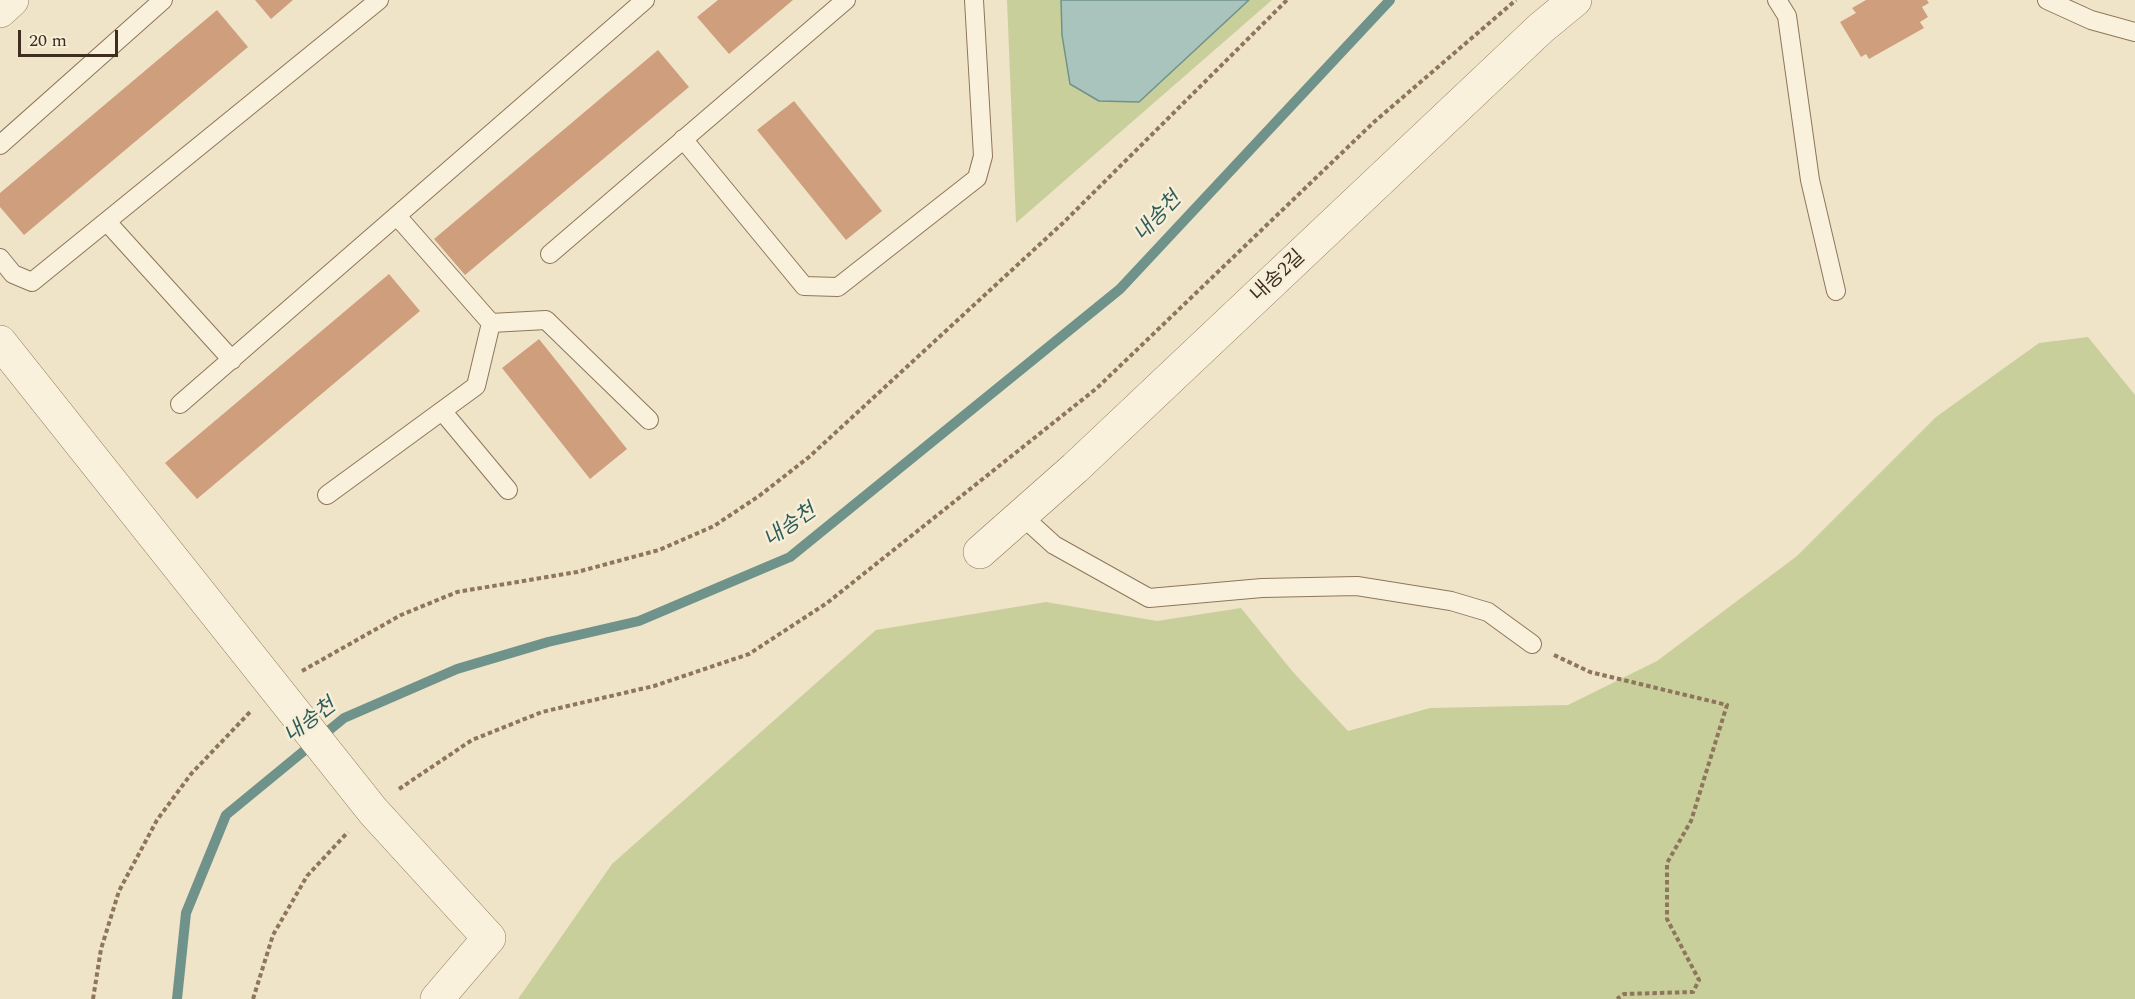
<!DOCTYPE html>
<meta charset="utf-8">
<style>
body{margin:0}
#map{position:relative;width:2135px;height:999px;overflow:hidden;background:#f0e4c8;font-family:Spectral,serif}
canvas{display:block}
.scale{position:absolute;left:18px;top:30px;width:100px;height:27px;box-sizing:border-box;border:3px solid #3d2e20;border-top:0;padding-left:8px;font-size:18px;line-height:21px;white-space:nowrap;color:#3d2e20;-webkit-text-stroke:4px #f7eed8;paint-order:stroke}
</style>
<div id="map">
<canvas width="2135" height="999"></canvas>
<div class="scale">20 m</div>
</div>
<script>
const c = document.querySelector('canvas').getContext('2d');
c.lineJoin = 'round';
function fillPath(path, color) { c.fillStyle = color; c.fill(path, 'evenodd'); }
const shape = rows => new Path2D(rows.map(r => 'M' + r).join(''));
function stroke(path, color, width, dash) { c.strokeStyle = color; c.lineWidth = width; c.lineCap = dash ? 'butt' : 'round'; c.setLineDash(dash || []); c.stroke(path); }
function drawText(font, color, halo, rows, align = 'center') {
  c.font = font + ' Spectral,"Noto Sans KR",serif'; c.lineWidth = 5; c.setLineDash([]); c.textBaseline = 'middle'; c.strokeStyle = halo; c.fillStyle = color; for (const [text, x, y, turn = 0] of rows) {
    c.save(); c.translate(x, y); c.rotate((+turn || 0) * Math.PI / 180); c.textAlign = isNaN(turn) ? turn : align; if (halo) c.strokeText(text, 0, 0); c.fillText(text, 0, 0); c.restore();
  }
}
fillPath(shape([
 [1007,0,1272,0,1016,223],
 [2088,337,2135,395,2135,999,518,999,612,864,876,630,1046,602,1157,621,1241,608,1293,672,1348,731,1430,708,1568,705,1657,661,1797,556,1936,417,2039,343]
]), '#c9cf9b');
const water = shape([
 [1061,0,1249,0,1139,102,1099,101,1070,84,1062,35,1061,0]
]);
fillPath(water, '#a9c4bc');
stroke(water, '#6f938a', 1.5);
stroke(shape([
 [177,999,186,913,226,815,344,718,457,669,548,642,639,621,790,557,1120,289,1390,0]
]), '#6f938a', 10);
fillPath(shape([
 [255,0,293,0,271,19],
 [718,0,793,0,729,54,697,17],
 [1866,0,1927,0,1929,3,1922,7,1928,17,1920,22,1924,28,1869,59,1866,54,1861,57,1840,22,1856,13,1852,8],
 [217,10,248,47,24,235,0,207,0,193],
 [658,50,689,87,465,275,434,239],
 [794,101,882,211,846,240,757,130],
 [389,274,420,311,197,499,165,463],
 [539,339,627,449,590,479,502,368]
]), '#cf9f7d');
const service = shape([
 [1777,0,1787,16,1810,180,1836,291],
 [2047,0,2091,20,2135,32],
 [683,139,804,286,838,287,977,178,983,156,974,0],
 [0,145,163,0],
 [107,222,232,360],
 [550,254,846,0],
 [0,258,13,274,32,282,379,0],
 [491,323,546,320,649,420],
 [180,404,645,0],
 [443,412,508,490],
 [327,495,476,386,491,323,397,216],
 [1021,515,1054,545,1149,598,1262,588,1357,586,1451,601,1488,612,1532,644]
]);
const minor = shape([
 [980,552,1075,468,1541,28,1575,0]
]);
const tertiary = shape([
 [0,11,12,0],
 [0,342,373,811,489,938,437,999]
]);
stroke(service, '#8d765c', 20);
stroke(minor, '#8d765c', 34);
stroke(tertiary, '#8d765c', 34);
stroke(shape([
 [1554,655,1590,672,1727,705,1691,821,1667,863,1667,919,1699,980,1693,992,1624,994,1617,999],
 [302,671,401,615,457,592,577,572,659,550,714,526,759,496,809,457,1064,222,1287,0],
 [399,789,472,740,542,712,654,686,749,654,827,603,1097,388,1374,122,1516,0],
 [93,999,101,949,119,891,157,820,191,774,250,712],
 [253,999,273,935,307,876,348,832]
]), '#8d765c', 4, [4.5, 3]);
stroke(service, '#faf1dc', 18);
stroke(minor, '#faf1dc', 33);
stroke(tertiary, '#faf1dc', 33);
drawText('20px', '#3d2e20', '#f7eed8', [
 ["내송2길",1279,277,-43]
]);
drawText('italic 21px', '#2f5d5a', '#f7eed8', [
 ["내송천",1159,218,-47],
 ["내송천",791,527,-35],
 ["내송천",311,722,-37]
]);
</script>
